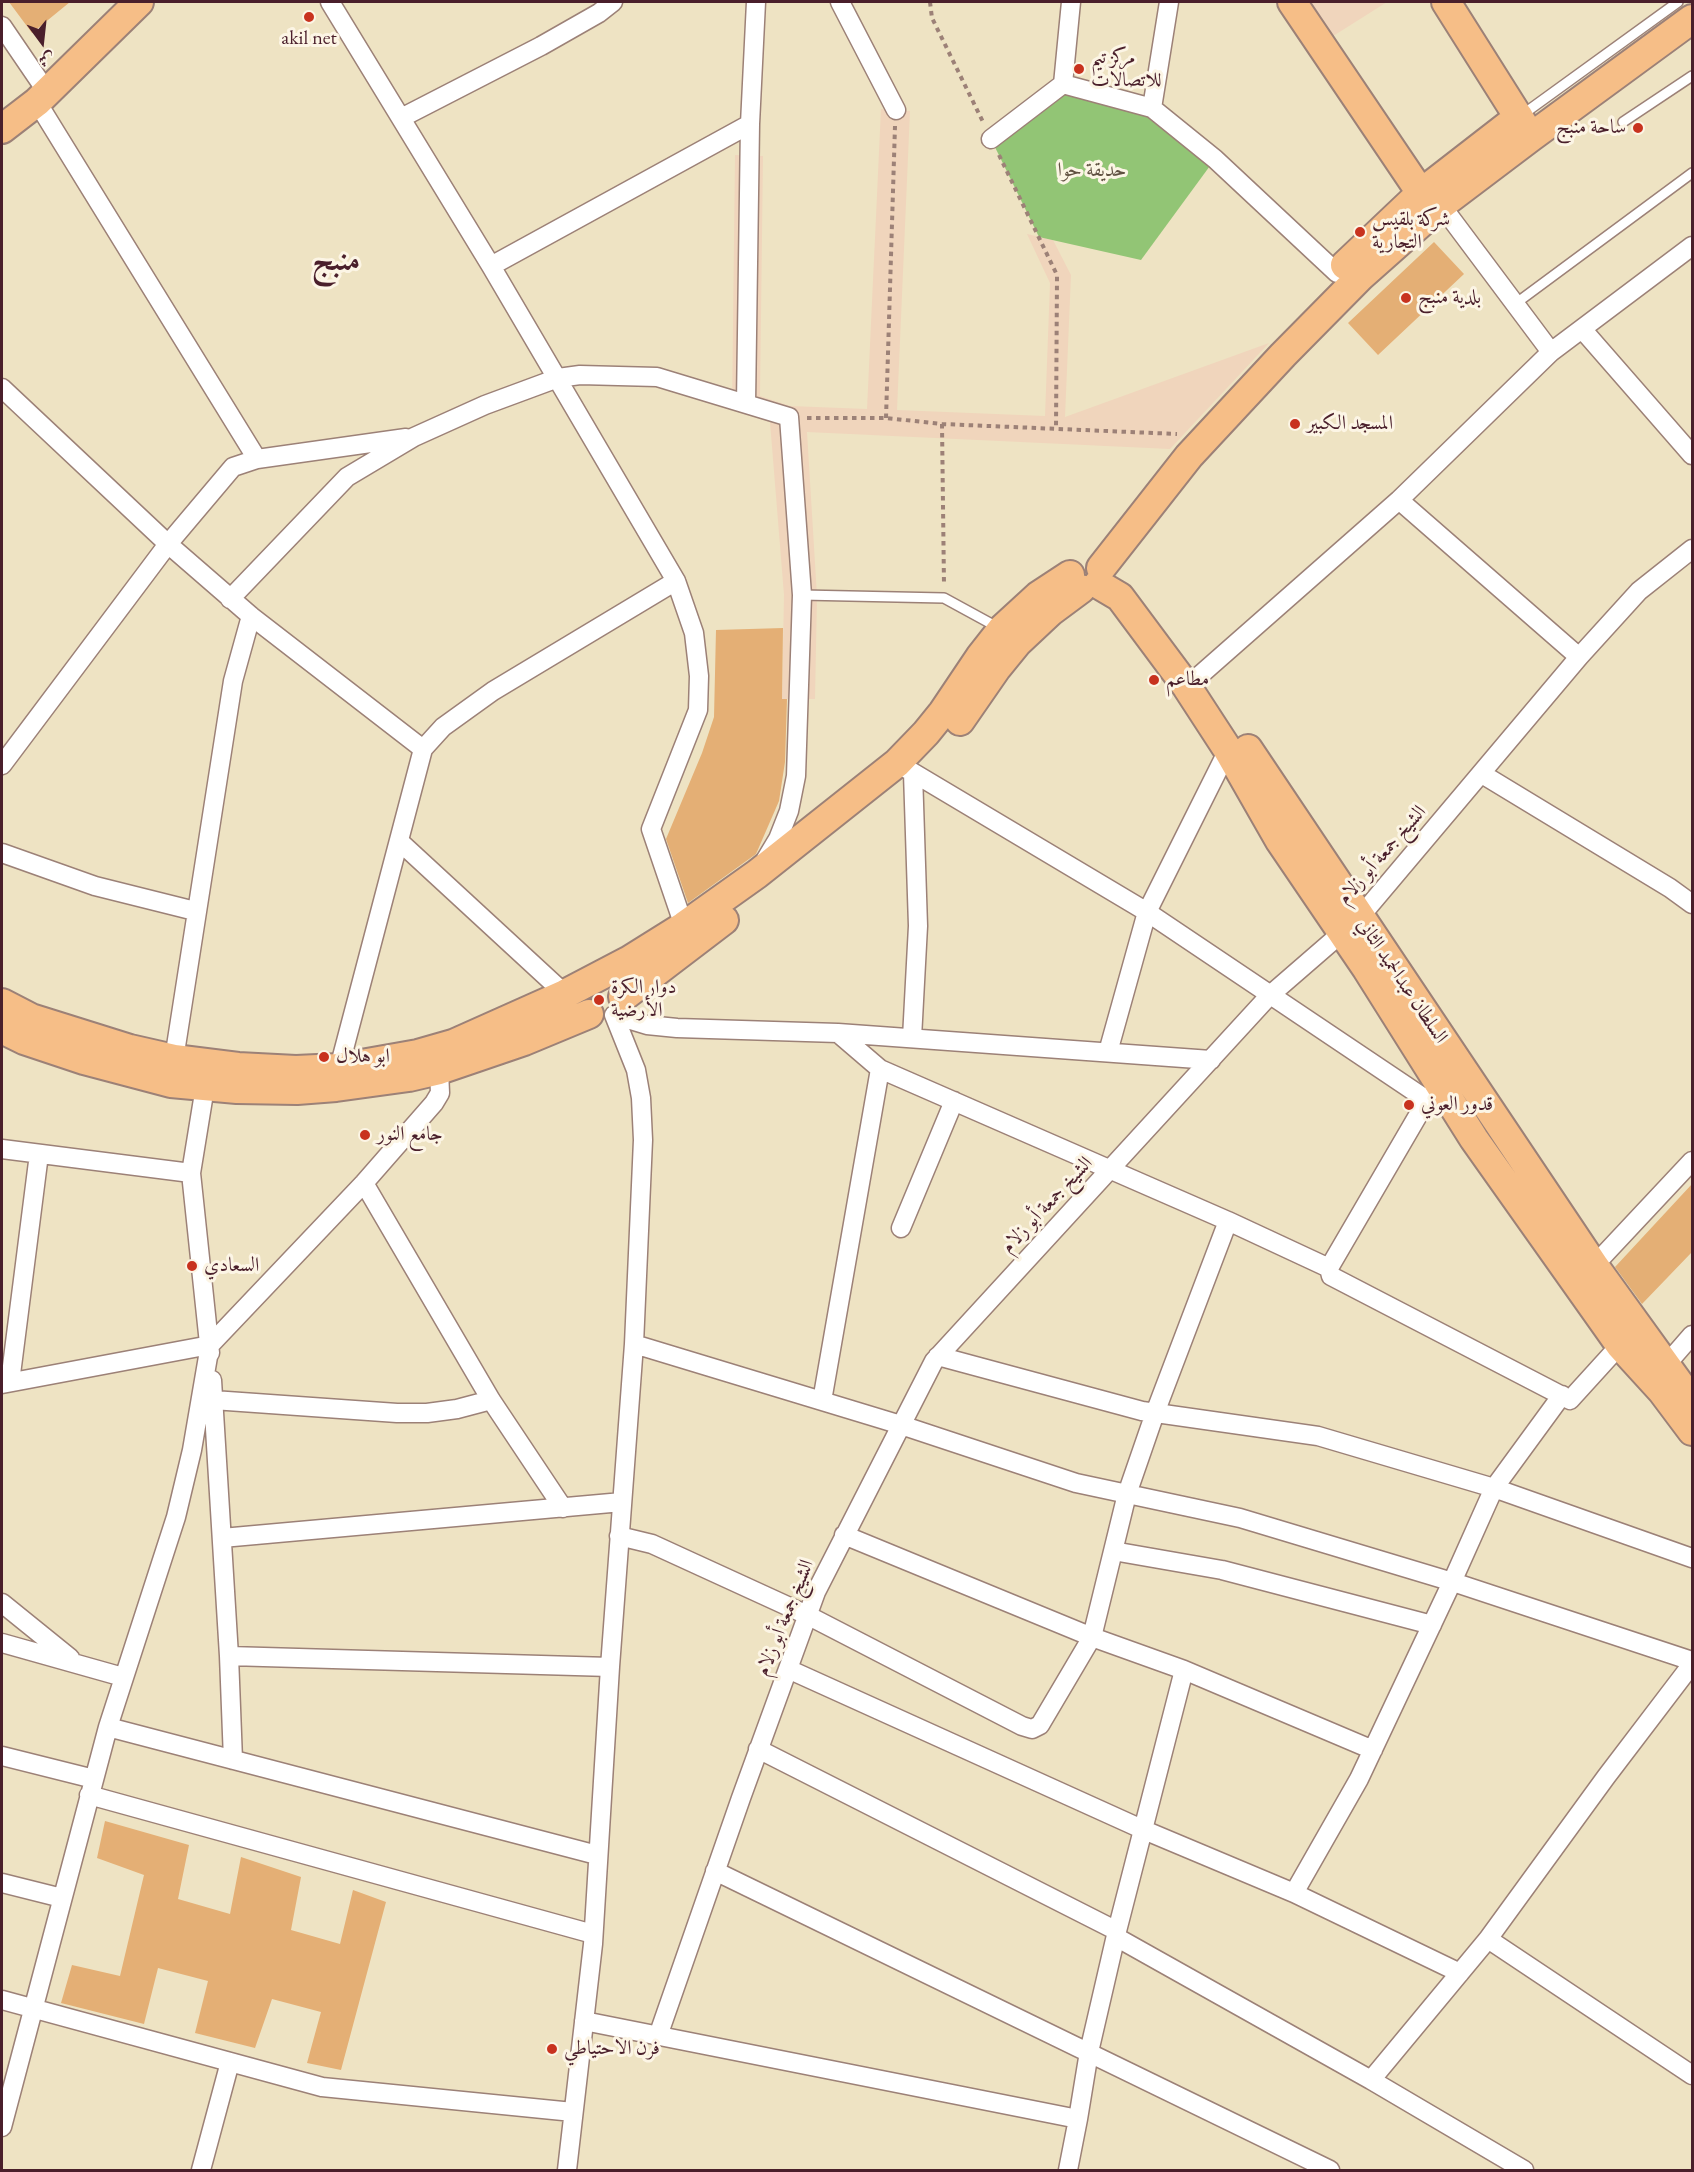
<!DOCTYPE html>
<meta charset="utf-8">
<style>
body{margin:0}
#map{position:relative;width:1694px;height:2172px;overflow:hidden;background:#eee3c3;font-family:"EB Garamond",Amiri,serif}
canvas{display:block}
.frame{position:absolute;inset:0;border:3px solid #4a1f2b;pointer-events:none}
.north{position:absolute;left:12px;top:12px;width:60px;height:60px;-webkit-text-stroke:4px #fcf5e5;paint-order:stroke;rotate:165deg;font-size:16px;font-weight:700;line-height:24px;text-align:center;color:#4a1f2b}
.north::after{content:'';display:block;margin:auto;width:21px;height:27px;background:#4a1f2b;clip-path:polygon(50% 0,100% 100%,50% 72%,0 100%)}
</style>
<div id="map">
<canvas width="1694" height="2172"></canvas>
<div class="frame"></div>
<div class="north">ش</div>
</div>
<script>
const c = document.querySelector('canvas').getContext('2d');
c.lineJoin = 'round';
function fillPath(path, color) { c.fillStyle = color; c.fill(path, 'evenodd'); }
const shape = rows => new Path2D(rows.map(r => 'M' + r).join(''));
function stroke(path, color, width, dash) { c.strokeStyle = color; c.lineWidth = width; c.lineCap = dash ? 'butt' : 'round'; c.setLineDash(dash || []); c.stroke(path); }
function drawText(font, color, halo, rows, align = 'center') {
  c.font = font + ' "EB Garamond",Amiri,serif'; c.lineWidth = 6; c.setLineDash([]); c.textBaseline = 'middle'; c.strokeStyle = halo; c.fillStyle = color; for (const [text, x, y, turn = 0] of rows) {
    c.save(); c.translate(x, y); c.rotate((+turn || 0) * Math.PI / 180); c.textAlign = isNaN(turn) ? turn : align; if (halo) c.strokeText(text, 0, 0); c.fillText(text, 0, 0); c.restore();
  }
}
fillPath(shape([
 [1307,2,1387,2,1330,38],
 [881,109,910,111,897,410,1045,416,1050,283,1027,234,1053,240,1071,275,1065,417,1269,343,1170,449,807,432,817,596,815,699,782,699,784,595,770,422,732,410,735,155,763,156,760,396,790,406,867,409]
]), '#f0d5bc');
fillPath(shape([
 [1063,84,1152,108,1215,159,1141,260,1039,237,991,139]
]), '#92c575');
fillPath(shape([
 [9,2,70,2,32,33],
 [1434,242,1464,274,1378,355,1348,323],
 [783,628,782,699,787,699,785,762,779,801,756,854,688,903,666,839,702,753,714,717,716,630],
 [1692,1184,1692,1252,1642,1304,1615,1267],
 [105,1821,189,1845,178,1899,230,1914,241,1857,301,1877,291,1930,340,1944,353,1890,386,1902,341,2070,307,2063,321,2012,272,1999,255,2048,195,2033,208,1981,158,1968,144,2024,61,2003,72,1965,120,1976,144,1875,97,1858]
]), '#e4af75');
const service = shape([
 [1522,115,1678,2],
 [1623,122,1692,76],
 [1515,304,1692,173],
 [802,595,944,598,999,628]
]);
const minor = shape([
 [330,2,491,266,676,581,694,633,699,676,698,710,651,829,684,926],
 [840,2,896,110],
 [2,26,47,92],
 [1063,84,1071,2],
 [37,102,257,459],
 [1152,108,1169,2],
 [401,118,541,46,599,13,613,2],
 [991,139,1063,84,1152,108,1215,159,1337,273],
 [1441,205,1551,352],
 [491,266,750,124],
 [1582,329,1692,455],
 [2,388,168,544,251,616,423,749],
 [746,403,750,124,756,2],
 [1399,500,1579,657],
 [230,599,347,477,414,437,485,405,558,378,580,375,657,377,789,417,802,595,796,776,789,811,778,839,766,859],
 [1199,676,1399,500,1551,352,1692,246],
 [897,763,1147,912,1427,1100],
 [2,765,168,544,233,467,257,459,406,438],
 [1482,774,1670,888,1692,904],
 [399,841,565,994],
 [2,853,95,886,195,911],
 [614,1015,647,1025,677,1028,838,1033,1211,1060],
 [838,1033,880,1069,1228,1221,1329,1268],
 [912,1038,918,926,913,773],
 [1108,1052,1147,912,1228,750],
 [174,1059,233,681,251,616],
 [339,1068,423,749,443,727,493,691,676,581],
 [205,1087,191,1173,210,1353],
 [1434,1092,1427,1100,1329,1268,1331,1276,1570,1400,1620,1345],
 [2,1149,191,1173],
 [364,1183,491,1400,563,1508],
 [901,1228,954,1101],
 [1587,1273,1692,1161],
 [634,1344,901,1425,1076,1483,1240,1518,1456,1583,1692,1661],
 [938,1356,1142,1411,1318,1436,1494,1488,1692,1558],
 [1665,1366,1692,1335],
 [212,1380,229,1656,233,1760],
 [10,1382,39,1154],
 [2,1384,210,1345],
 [213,1400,397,1413,427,1413,457,1409,491,1400],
 [822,1401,880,1069],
 [844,1535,1092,1637,1184,1670,1117,1931,1089,2052,1078,2119],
 [619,1536,652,1544,807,1615,1022,1726,1032,1729,1040,1725,1092,1637,1127,1494,1155,1413,1228,1221],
 [222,1538,622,1502],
 [1113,1551,1222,1570,1432,1625],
 [2,1603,70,1658],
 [2,1643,123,1677],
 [229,1656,610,1667],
 [788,1669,1144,1830,1294,1893,1460,1973],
 [1184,1670,1373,1750],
 [108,1727,597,1855],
 [758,1749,1117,1931],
 [2,1756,94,1779],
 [89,1795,593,1934],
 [715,1871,1330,2170],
 [2,1883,62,1898],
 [1294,1893,1359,1779,1452,1582,1494,1488,1562,1395],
 [1116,1937,1371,2080,1488,1939,1692,2075],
 [1488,1939,1606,1777,1692,1664],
 [2,2000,322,2087,573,2112],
 [584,2021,1078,2119,1068,2170],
 [658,2036,741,1798,816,1592,934,1361,1269,996,1359,918,1579,657,1639,591,1692,549],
 [1371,2080,1524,2170],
 [2,2127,108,1727,176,1517,192,1450,210,1345,364,1183,434,1103,440,1093,439,1070],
 [201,2170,230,2062],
 [567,2170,593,1944,610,1667,634,1344,643,1140,641,1098,636,1070,614,1015]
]);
const primary = shape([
 [1292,2,1421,193],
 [1446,2,1528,132],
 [2,129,37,102,139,2],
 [1345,265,1421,193,1519,117],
 [1101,568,1189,456,1283,355,1361,276,1441,205,1531,137,1692,19],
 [1098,584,1120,597,1187,687,1228,750,1280,841,1367,969,1474,1139,1620,1345,1662,1391,1692,1431],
 [960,721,996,669,1018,642,1050,612,1081,589],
 [1248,749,1595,1267,1686,1393],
 [623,997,724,920],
 [2,1003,31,1018,130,1049,174,1059,238,1067,296,1070,339,1068,418,1054,453,1044,565,994,628,961,684,926,757,874,897,763,926,733,943,712,980,657,1002,629,1038,596,1070,575],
 [2,1029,24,1040,84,1060,171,1083,237,1089,297,1090,336,1087,409,1077,439,1070,524,1041,589,1014]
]);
stroke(service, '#9c8177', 12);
stroke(minor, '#9c8177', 21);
stroke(primary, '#9c8177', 32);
stroke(shape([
 [930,2,932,18,984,124],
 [999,155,1057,275,1056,429],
 [807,418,886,418,942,424,1177,434],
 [886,418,895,126],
 [942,424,944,585]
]), '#9c8177', 4, [4.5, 4.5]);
stroke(service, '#fff', 9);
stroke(minor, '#fff', 18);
stroke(primary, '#f6be87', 28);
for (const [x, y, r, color] of [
 [309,17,6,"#c8321e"],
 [1079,69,6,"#c8321e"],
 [1638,128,6,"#c8321e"],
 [1360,232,6,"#c8321e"],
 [1406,298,6,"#c8321e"],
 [1295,424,6,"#c8321e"],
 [1154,680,6,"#c8321e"],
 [599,1000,6,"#c8321e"],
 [324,1057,6,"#c8321e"],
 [1409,1105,6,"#c8321e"],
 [365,1135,6,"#c8321e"],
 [192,1266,6,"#c8321e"],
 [552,2049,6,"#c8321e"]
]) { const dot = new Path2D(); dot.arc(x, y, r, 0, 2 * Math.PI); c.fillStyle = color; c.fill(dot); stroke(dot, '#fcf5e5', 2); }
drawText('20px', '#4a1f2b', '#fcf5e5', [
 ["akil net",309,39,"center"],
 ["مركز تيم",1091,58],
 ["للاتصالات",1091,81],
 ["ساحة منبج",1626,128,"right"],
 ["شركة بلقيس",1372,220],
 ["التجارية",1372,243],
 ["بلدية منبج",1418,298],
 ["المسجد الكبير",1307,424],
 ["مطاعم",1166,680],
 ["دوار الكرة",611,988],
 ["الأرضية",611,1011],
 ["ابو هلال",336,1057],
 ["قدور العوني",1421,1105],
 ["جامع النور",377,1135],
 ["السعادي",204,1266],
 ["فرن الاحتياطي",564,2049]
], 'left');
drawText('20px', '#605141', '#fcf5e5', [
 ["حديقة حوا",1092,171]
]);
drawText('20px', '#4a1f2b', '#fcf5e5', [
 ["الشيخ جمعة أبو زلام",1382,855,-49],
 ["السلطان عبدالحميد الثاني",1402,981,56],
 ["الشيخ جمعة أبو زلام",1047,1205,-47],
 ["الشيخ جمعة أبو زلام",785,1618,-68]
]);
drawText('bold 32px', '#4a1f2b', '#fcf5e5', [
 ["منبج",336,261]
]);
</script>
